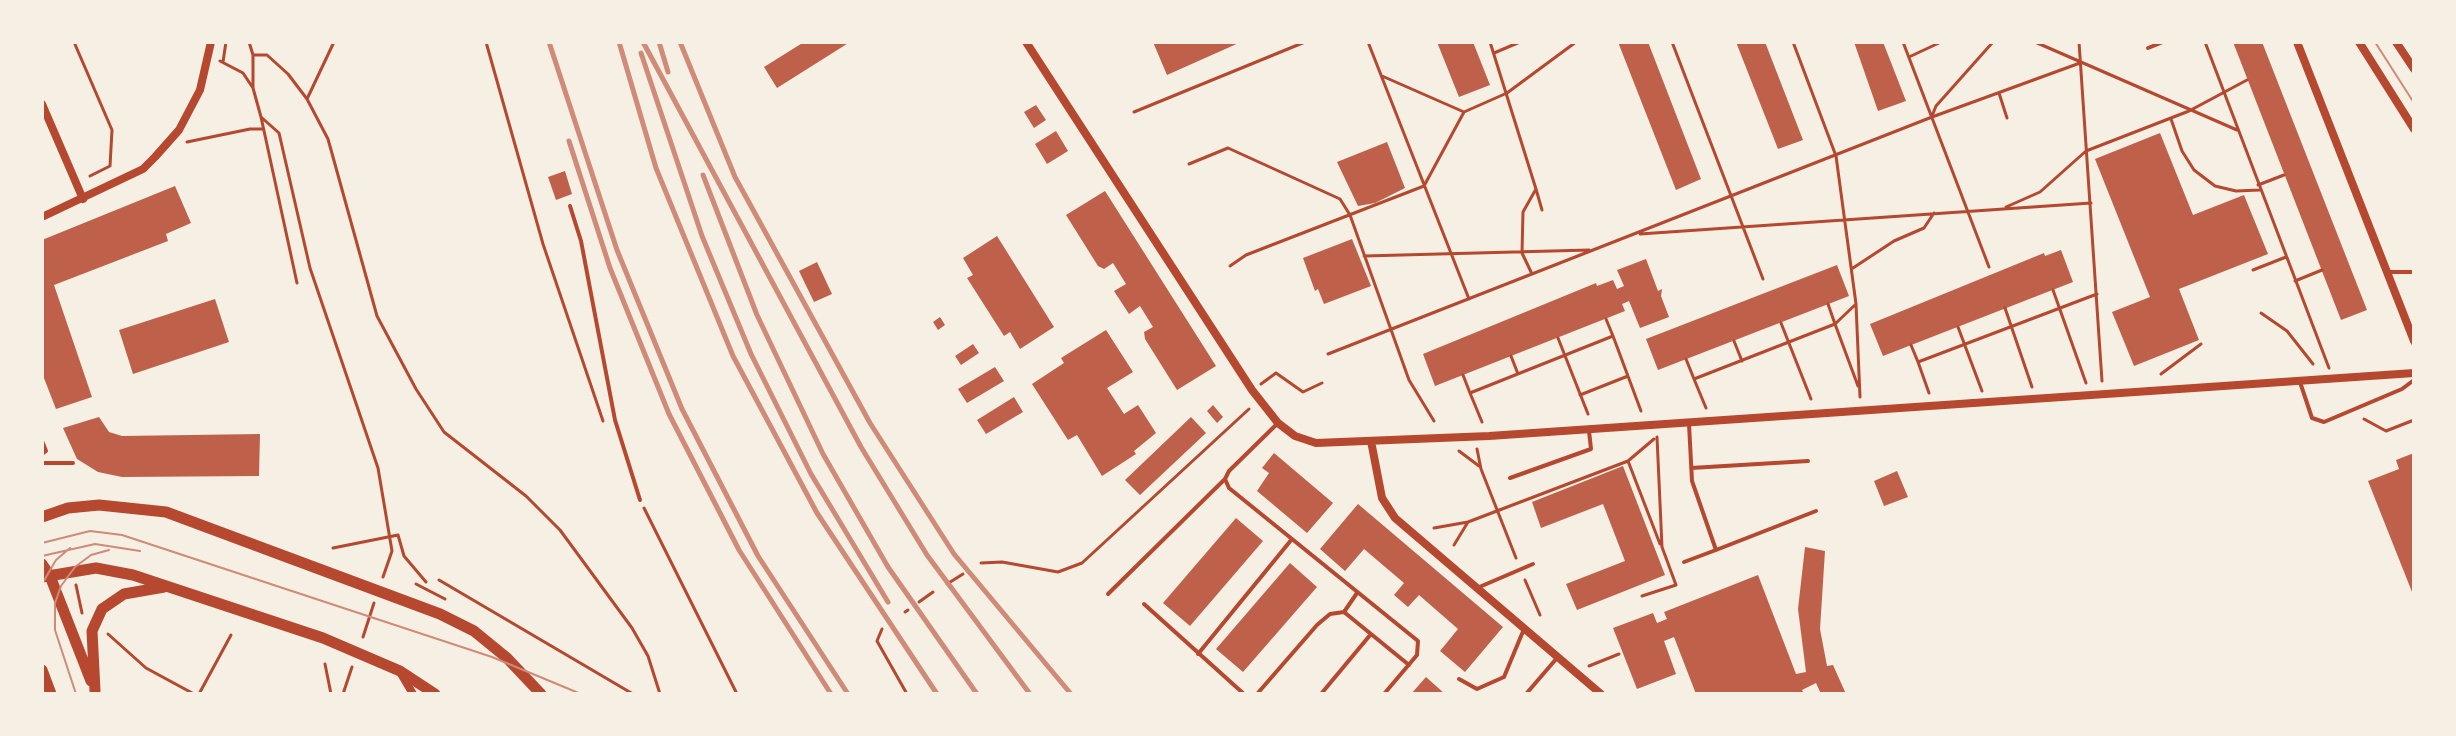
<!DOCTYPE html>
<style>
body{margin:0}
#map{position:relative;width:2456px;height:736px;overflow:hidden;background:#f6efe4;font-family:"PT Sans Narrow",sans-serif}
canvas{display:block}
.frame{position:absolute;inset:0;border:44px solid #f6efe4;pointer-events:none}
</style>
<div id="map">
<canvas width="2456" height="736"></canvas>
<div class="frame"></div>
</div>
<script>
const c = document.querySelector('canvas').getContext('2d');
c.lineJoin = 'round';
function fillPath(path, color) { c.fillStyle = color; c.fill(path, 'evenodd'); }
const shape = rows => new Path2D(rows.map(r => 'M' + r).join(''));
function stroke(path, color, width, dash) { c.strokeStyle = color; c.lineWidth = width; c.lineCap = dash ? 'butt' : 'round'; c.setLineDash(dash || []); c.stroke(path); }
fillPath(shape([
 [804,42,850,42,777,88,764,67],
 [1153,42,1241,42,1167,75],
 [1437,42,1473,42,1490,85,1459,97],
 [1618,42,1648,42,1701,179,1676,190],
 [1736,42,1765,42,1803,140,1778,149],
 [1854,42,1883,42,1906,101,1878,111],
 [2233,42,2262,42,2367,310,2341,320],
 [1036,105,1046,120,1034,128,1024,112],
 [1056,131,1068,151,1047,164,1035,144],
 [2160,133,2193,215,2244,195,2268,254,2179,289,2199,340,2134,366,2112,312,2150,297,2095,159],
 [1387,142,1405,188,1375,203,1358,206,1337,162],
 [565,171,572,194,556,200,548,177],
 [175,186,191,223,166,234,168,241,54,285,92,397,56,409,42,373,42,240],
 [1105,191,1216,366,1177,390,1145,339,1144,332,1153,327,1140,306,1129,314,1114,291,1126,284,1113,263,1104,269,1098,266,1066,215],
 [997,236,1054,327,1020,349,1010,332,1004,336,967,278,973,275,963,258],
 [1352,239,1371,286,1324,304,1318,289,1315,291,1303,258],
 [2061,250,2073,282,1883,356,1870,324,2044,253,2045,256],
 [1646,259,1658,291,1662,289,1661,296,1669,317,1640,328,1629,301,1622,304,1625,311,1435,386,1423,354,1596,283,1597,286,1613,280,1617,289,1624,286,1617,270],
 [817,262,832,294,814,302,799,271],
 [1837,265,1849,296,1658,370,1646,339],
 [215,299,229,342,133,374,119,330],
 [940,317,945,325,938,330,933,322],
 [1106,330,1133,372,1107,388,1124,414,1138,405,1156,433,1134,451,1136,454,1102,476,1077,435,1068,440,1032,384,1064,363,1061,358],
 [973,344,979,353,961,365,955,356],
 [995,367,1004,381,967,403,958,389],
 [1014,397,1023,412,986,434,977,420],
 [1213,405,1223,417,1217,423,1207,411],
 [99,417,109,432,122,436,260,434,259,476,122,477,98,472,77,459,63,428],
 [1191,417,1206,433,1140,495,1125,480],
 [1274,453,1333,503,1307,533,1257,491,1269,473,1262,468],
 [2414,453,2414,597,2368,481,2399,469,2396,460],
 [1623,466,1665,575,1577,610,1566,584,1625,561,1603,504,1541,528,1532,502],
 [1897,471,1908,497,1884,506,1874,481],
 [1358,504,1503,627,1465,672,1440,651,1458,629,1419,595,1408,607,1394,595,1404,583,1364,549,1345,571,1320,549],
 [1236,518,1263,541,1190,626,1163,603],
 [1805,547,1825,551,1820,629,1827,666,1833,665,1846,694,1821,694,1816,683,1802,690,1804,694,1696,694,1674,637,1664,641,1676,674,1637,689,1613,628,1653,613,1657,623,1667,619,1664,612,1758,575,1796,674,1806,672,1798,609],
 [1290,563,1317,587,1243,672,1216,649],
 [1426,677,1445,694,1411,694]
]), '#bf614a');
stroke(shape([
 [74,42,112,130,110,166,90,176],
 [249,42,253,55],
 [486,42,543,244,603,421],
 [1368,42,1469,299],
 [1490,42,1536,189,1523,212,1522,253,1532,274],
 [1672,42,1763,279],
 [1793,42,1836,156,1856,304,1860,397],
 [1903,42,1989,267],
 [2035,42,2237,130],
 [2079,42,2102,381],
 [2205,42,2329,368],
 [1494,53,1520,42],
 [1909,57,1941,42],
 [220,61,243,73,253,88],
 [223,62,226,42],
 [1999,93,2007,118],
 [307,99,334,42],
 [1134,112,1305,42],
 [1464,112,1507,93,1576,42],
 [1932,116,1936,106,1993,42],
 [261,117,297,283],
 [2171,119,2182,151,2194,170,2215,186,2236,191,2260,190],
 [187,142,250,129,263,129],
 [1189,164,1228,148,1340,199,1350,215,1409,380,1434,421],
 [2258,185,2284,175],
 [1536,189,1542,210],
 [2006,207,2040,192,2086,151,2189,111,2247,80],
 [1640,234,2091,203],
 [1364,256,1589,250],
 [1230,266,1246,255,1424,186,1464,112,1382,76],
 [1853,268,1894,241,1924,228,1934,213],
 [2253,270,2286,257],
 [2295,281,2322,270],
 [2053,290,2086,383],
 [1828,304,1835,324,1856,304],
 [2005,308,2032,387],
 [2261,313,2287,331,2313,364],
 [1606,319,1613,336],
 [1781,323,1811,399],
 [1958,327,1982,391],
 [1558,338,1588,414],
 [1734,341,1742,361],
 [1911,345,1918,362],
 [1328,354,1932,117,2080,63],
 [1511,356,1518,374],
 [1686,359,1694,379],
 [2161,374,2201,344],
 [1463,375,1470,393],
 [1261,384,1276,373,1303,392,1322,383],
 [1929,393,1918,362,2097,294],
 [1580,395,1628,376],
 [1706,408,1694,379,1835,324,1858,386],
 [2364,419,2386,431,2414,420],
 [1482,422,1470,393,1613,336,1641,411],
 [1477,449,1481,469,1516,558],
 [1459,451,1479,466],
 [1628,461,1660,544],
 [644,508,737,694],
 [1434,528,1468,522],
 [1454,545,1468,522,1628,461,1654,439],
 [333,548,398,535,404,556,426,582],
 [981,563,1002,562,1058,572,1082,563,1249,409],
 [383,577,392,551,378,468,310,268,279,133,261,117,253,88,253,55,267,55,288,74,307,99,328,139,377,316,416,389,444,432,526,496,560,530,632,628,648,656,660,694],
 [439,580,633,694],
 [1525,580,1540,615],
 [416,584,445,599],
 [947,584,963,574],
 [76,585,82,613],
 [1642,596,1676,585,1662,547,1657,437],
 [919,602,933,592],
 [905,612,908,610],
 [882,629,877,641,907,694],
 [108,634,146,668,194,694],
 [363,637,374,603],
 [325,664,331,694],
 [1589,666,1619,654],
 [199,694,231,635],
 [343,694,352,667]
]), '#b5482f', 3);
stroke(shape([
 [2148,48,2163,42],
 [570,206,581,241,615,420,640,500],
 [2389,272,2414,272],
 [2300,382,2312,418,2324,422,2402,389,2414,380],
 [1278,423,1229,471,1225,479,1229,488,1418,641,1417,655,1384,694],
 [1689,424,1692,481,1716,550,1816,511],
 [42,441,46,451,42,454],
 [42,463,73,463],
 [1691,468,1808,461],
 [1510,478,1591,449,1589,431],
 [1684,562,1716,550],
 [1477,588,1533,564],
 [1108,594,1225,479],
 [1144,604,1244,694],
 [1344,612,1357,593],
 [1371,634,1409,665],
 [1198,654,1292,539],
 [1459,679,1477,689,1504,677,1524,629],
 [1257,694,1317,625,1330,614,1344,612,1371,634,1321,694],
 [1526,694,1557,658]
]), '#b5482f', 4);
stroke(shape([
 [1026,42,1252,390,1278,423,1295,436,1316,443,1489,436,2414,373],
 [2297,42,2414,341],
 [2359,42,2414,129],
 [2396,42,2414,69],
 [42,104,83,199],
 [42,217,143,169,155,157,179,130,200,90,211,42],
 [1371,441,1382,498,1395,518,1601,694],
 [400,672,413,694]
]), '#b5482f', 8);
stroke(shape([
 [42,517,68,508,99,505,166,512,440,614,474,631,507,658,541,694],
 [42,564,50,576,91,681],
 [42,577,96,568,133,575,323,638,400,671,435,694],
 [42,670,51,694],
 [95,691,92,631,102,609,124,594,164,587]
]), '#b5482f', 11);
stroke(shape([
 [2375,42,2414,103],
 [42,543,90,531,122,535,492,657,581,694],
 [42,556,95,544,140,551],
 [42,584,56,560,70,548],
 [76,694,55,630,55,603,61,586,75,567,91,555,109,550]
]), '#cf8b77', 2);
stroke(shape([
 [549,42,617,250,682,409,758,556,848,694],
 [619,42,656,168,733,356,817,513,937,694],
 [643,42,861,447,927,555,1030,694],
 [659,42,668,72],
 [680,42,735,177,870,423,954,554,1071,694],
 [641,53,702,236,751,354,811,474,888,602],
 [569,141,610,268,669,414,739,550,831,694],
 [703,175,757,315,823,454,888,567,977,694]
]), '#cf8b77', 5);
</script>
